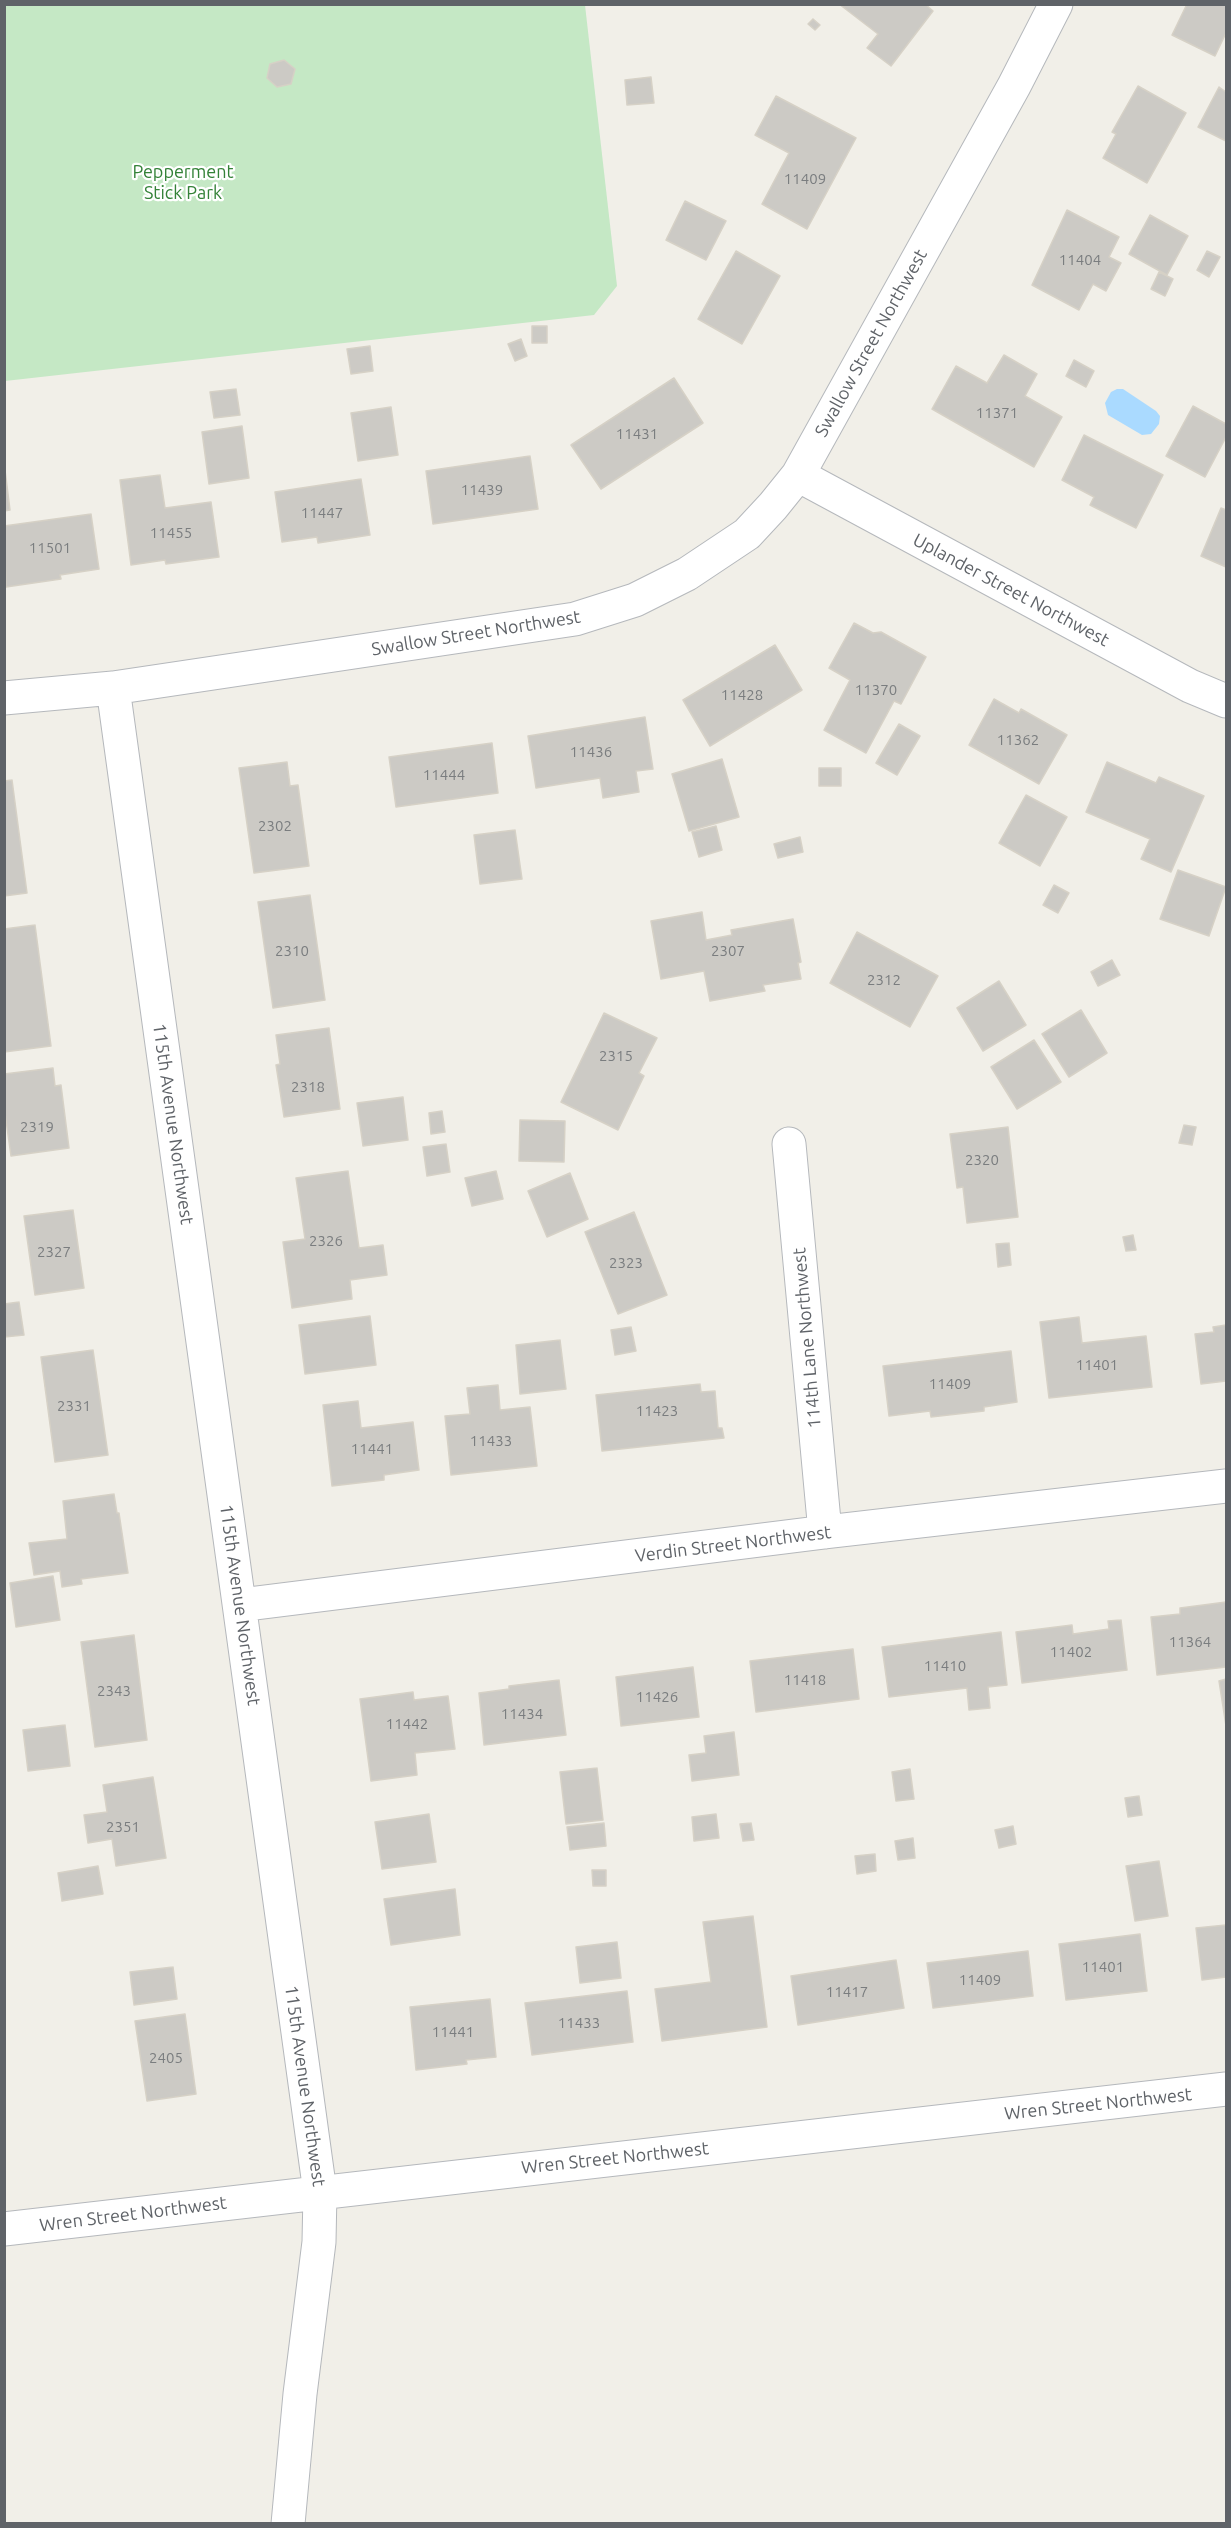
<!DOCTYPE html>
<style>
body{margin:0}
#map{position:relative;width:1231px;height:2528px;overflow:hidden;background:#f1efe8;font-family:Ubuntu,sans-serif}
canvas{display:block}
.frame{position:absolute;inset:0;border:6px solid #5f6368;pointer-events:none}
</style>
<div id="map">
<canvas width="1231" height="2528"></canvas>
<div class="frame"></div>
</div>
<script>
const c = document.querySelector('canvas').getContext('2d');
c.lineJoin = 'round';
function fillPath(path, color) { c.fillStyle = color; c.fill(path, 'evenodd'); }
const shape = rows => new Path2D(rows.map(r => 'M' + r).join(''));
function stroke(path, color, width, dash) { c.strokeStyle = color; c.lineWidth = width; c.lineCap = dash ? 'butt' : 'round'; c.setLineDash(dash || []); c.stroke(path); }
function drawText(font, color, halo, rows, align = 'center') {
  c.font = font + ' Ubuntu,sans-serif'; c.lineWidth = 4.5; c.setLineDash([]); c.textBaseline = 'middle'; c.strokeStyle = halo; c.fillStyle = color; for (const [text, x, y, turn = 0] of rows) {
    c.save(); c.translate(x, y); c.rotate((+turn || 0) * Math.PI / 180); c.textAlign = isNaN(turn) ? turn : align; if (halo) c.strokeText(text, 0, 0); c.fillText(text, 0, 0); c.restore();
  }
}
fillPath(shape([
 [4,5,585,5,617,286,594,315,5,381]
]), '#c5e8c5');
fillPath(shape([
 [1117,389,1123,389,1156,411,1160,416,1159,424,1151,434,1142,435,1108,415,1105,403,1111,392]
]), '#aadaff');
const building = shape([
 [839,4,925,4,933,11,891,66,867,48,878,34,839,4],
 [1187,4,1226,4,1226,33,1215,56,1172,35,1187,4],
 [813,19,820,25,815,30,808,24,813,19],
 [284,60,295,69,291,84,277,87,267,78,270,64,284,60],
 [651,77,654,103,627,105,625,80,651,77],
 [1138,86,1186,113,1147,183,1103,158,1116,134,1112,132,1138,86],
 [1219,87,1226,92,1226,141,1198,127,1219,87],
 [776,96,856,138,807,229,762,204,789,153,755,135,776,96],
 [685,201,726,221,706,260,666,240,685,201],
 [1067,210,1119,237,1109,257,1121,263,1106,291,1093,284,1079,310,1032,285,1067,210],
 [1150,215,1188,236,1167,275,1129,254,1150,215],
 [736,251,780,276,742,344,698,319,736,251],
 [1207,251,1220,257,1209,277,1197,270,1207,251],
 [1159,272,1173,279,1165,296,1151,289,1159,272],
 [532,326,547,326,547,343,532,343,532,326],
 [521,339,527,356,515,361,508,344,521,339],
 [370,346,373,371,351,374,347,349,370,346],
 [1004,355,1037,374,1025,396,1062,417,1034,467,932,409,956,366,987,383,1004,355],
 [1074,360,1094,371,1086,387,1066,376,1074,360],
 [674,378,703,423,601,489,571,445,674,378],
 [236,389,240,415,214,418,210,392,236,389],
 [1193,406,1226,424,1226,437,1205,477,1166,456,1193,406],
 [391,407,398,455,358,461,351,413,391,407],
 [242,426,249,478,209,484,202,432,242,426],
 [1084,435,1163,475,1136,528,1090,505,1094,497,1062,480,1084,435],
 [530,456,538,509,433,524,426,471,530,456],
 [4,462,10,510,4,511,4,462],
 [160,475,165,508,211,502,219,557,166,564,165,560,131,565,120,480,160,475],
 [361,479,370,535,318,543,317,537,282,542,275,492,361,479],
 [1221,508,1226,510,1226,567,1201,556,1221,508],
 [91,514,99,569,60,575,61,579,6,587,4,526,91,514],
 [854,623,873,633,881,632,926,657,901,704,894,701,866,753,824,730,850,680,829,668,854,623],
 [775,645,802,690,710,746,683,700,775,645],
 [994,699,1019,713,1021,709,1067,735,1039,784,969,745,994,699],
 [645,717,653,769,636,771,639,792,603,798,600,778,536,788,528,736,645,717],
 [899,724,920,736,897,775,876,763,899,724],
 [492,743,498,793,396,807,389,757,492,743],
 [722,759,739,817,689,831,672,774,722,759],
 [287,762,290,786,298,785,309,866,254,873,239,768,287,762],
 [1107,762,1156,783,1159,777,1204,796,1171,872,1141,859,1150,839,1086,812,1107,762],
 [819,768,841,768,841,786,819,786,819,768],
 [12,780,27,893,4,896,4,781,12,780],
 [1026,795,1067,817,1040,866,999,843,1026,795],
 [716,826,722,850,699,857,692,832,716,826],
 [515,830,522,879,480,884,474,835,515,830],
 [800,837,803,852,778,858,774,844,800,837],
 [1178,870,1226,887,1209,936,1160,919,1178,870],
 [1054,885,1069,893,1058,913,1043,905,1054,885],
 [310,895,325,1000,273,1008,258,902,310,895],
 [702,912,706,940,732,935,731,930,793,919,801,962,798,963,801,979,763,985,765,991,710,1001,704,971,661,979,651,921,702,912],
 [35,925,51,1046,4,1052,4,929,35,925],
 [857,932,938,976,910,1027,830,983,857,932],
 [1112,960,1120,975,1098,986,1091,972,1112,960],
 [999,981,1026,1025,983,1051,957,1008,999,981],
 [1081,1010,1107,1053,1069,1077,1042,1034,1081,1010],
 [604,1013,657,1038,639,1073,644,1076,618,1130,561,1102,604,1013],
 [329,1028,340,1109,284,1117,276,1065,280,1064,276,1035,329,1028],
 [1034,1040,1061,1082,1017,1109,991,1067,1034,1040],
 [53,1068,55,1086,61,1085,69,1148,11,1156,4,1106,4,1074,53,1068],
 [403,1097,408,1140,363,1146,357,1103,403,1097],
 [442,1111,445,1132,431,1134,429,1113,442,1111],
 [520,1120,565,1121,564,1162,519,1161,520,1120],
 [1184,1125,1196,1127,1192,1145,1179,1143,1184,1125],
 [1008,1127,1018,1217,967,1223,963,1187,957,1188,950,1134,1008,1127],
 [446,1144,450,1172,427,1176,423,1147,446,1144],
 [348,1171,359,1248,383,1245,387,1275,350,1280,352,1299,292,1308,283,1242,305,1239,296,1178,348,1171],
 [496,1171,503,1199,472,1206,465,1178,496,1171],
 [570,1173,588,1219,547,1237,528,1191,570,1173],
 [73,1210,84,1288,35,1295,24,1216,73,1210],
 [634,1212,667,1295,618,1314,585,1232,634,1212],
 [1133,1235,1136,1250,1126,1251,1123,1237,1133,1235],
 [1009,1243,1011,1265,998,1267,996,1244,1009,1243],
 [19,1302,24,1335,4,1337,4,1304,19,1302],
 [370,1316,376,1365,305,1374,299,1325,370,1316],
 [1079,1317,1082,1343,1146,1336,1152,1387,1049,1398,1040,1322,1079,1317],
 [1226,1325,1226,1381,1201,1384,1195,1334,1214,1332,1213,1327,1226,1325],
 [631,1327,636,1351,615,1355,611,1330,631,1327],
 [560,1340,566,1389,520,1394,516,1345,560,1340],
 [93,1350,108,1455,55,1462,41,1357,93,1350],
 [1011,1351,1017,1402,984,1407,984,1411,931,1417,930,1411,889,1416,883,1366,1011,1351],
 [700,1384,701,1392,715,1391,718,1428,722,1428,724,1438,602,1451,596,1395,700,1384],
 [498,1385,500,1410,530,1407,537,1466,451,1475,445,1416,470,1414,467,1388,498,1385],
 [358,1401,361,1428,413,1422,419,1470,384,1475,384,1480,332,1486,323,1405,358,1401],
 [114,1494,117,1513,119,1513,128,1573,81,1579,82,1584,62,1587,60,1571,34,1575,29,1543,67,1539,63,1501,114,1494],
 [53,1576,60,1620,16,1627,10,1583,53,1576],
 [1226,1602,1226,1667,1157,1675,1151,1617,1180,1614,1180,1608,1226,1602],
 [1121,1620,1127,1670,1022,1683,1016,1632,1072,1625,1073,1634,1109,1629,1108,1621,1121,1620],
 [1001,1632,1007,1685,988,1687,990,1708,969,1710,967,1688,889,1697,882,1647,1001,1632],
 [134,1635,147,1740,95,1747,81,1642,134,1635],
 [853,1649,859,1699,756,1712,750,1661,853,1649],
 [693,1667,699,1717,621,1726,616,1677,693,1667],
 [1226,1679,1226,1726,1219,1681,1226,1679],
 [559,1680,566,1735,484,1745,479,1693,509,1689,509,1686,559,1680],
 [413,1692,414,1700,448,1696,455,1749,415,1753,417,1775,371,1781,360,1699,413,1692],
 [65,1725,70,1766,28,1771,23,1730,65,1725],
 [734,1732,739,1775,692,1781,689,1755,706,1753,704,1736,734,1732],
 [597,1768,603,1820,566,1824,560,1772,597,1768],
 [910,1769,914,1799,896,1801,892,1772,910,1769],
 [153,1777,166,1858,116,1866,112,1839,88,1843,84,1815,107,1812,103,1785,153,1777],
 [1139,1796,1142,1815,1128,1817,1125,1798,1139,1796],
 [429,1814,436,1862,382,1869,375,1822,429,1814],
 [716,1814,719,1838,694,1841,692,1817,716,1814],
 [604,1823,606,1846,570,1850,567,1827,604,1823],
 [751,1823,754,1840,743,1841,740,1824,751,1823],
 [1013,1826,1016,1844,999,1848,995,1830,1013,1826],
 [913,1838,915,1858,898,1860,895,1841,913,1838],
 [875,1854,876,1871,857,1874,855,1856,875,1854],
 [1159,1861,1168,1916,1135,1921,1126,1866,1159,1861],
 [98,1866,103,1894,62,1901,58,1873,98,1866],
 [592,1870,606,1870,606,1886,593,1886,592,1870],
 [455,1889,460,1935,391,1945,384,1899,455,1889],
 [753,1916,767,2027,662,2041,655,1989,711,1982,703,1922,753,1916],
 [1226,1925,1226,1977,1202,1980,1196,1928,1226,1925],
 [1140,1934,1147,1991,1066,2000,1059,1944,1140,1934],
 [617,1942,621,1978,580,1983,576,1947,617,1942],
 [1028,1951,1033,1996,933,2008,927,1963,1028,1951],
 [896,1960,904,2008,798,2025,791,1976,896,1960],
 [173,1967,177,1999,134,2005,130,1972,173,1967],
 [627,1991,633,2042,532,2055,525,2003,627,1991],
 [490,1999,496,2057,466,2060,467,2064,416,2070,410,2007,490,1999],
 [185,2014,196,2094,147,2101,135,2021,185,2014]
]);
fillPath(building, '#cccac5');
stroke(building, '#d6d1c6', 1.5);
const street = shape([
 [798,475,1190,686,1226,701],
 [113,688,320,2192,319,2242,300,2394,288,2524],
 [4,698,113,688,575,619,635,600,687,574,747,534,773,506,798,475,1014,86,1056,4],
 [789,1144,825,1532],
 [240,1605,825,1532,1226,1486],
 [4,2229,1226,2089]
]);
stroke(street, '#b5b8bc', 35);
stroke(street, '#fff', 33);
drawText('15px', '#7a7d7f', null, [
 ["11409",805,179],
 ["11404",1080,260],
 ["11371",997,413],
 ["11431",637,434],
 ["11439",482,490],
 ["11447",322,513],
 ["11455",171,533],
 ["11501",50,548],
 ["11370",876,690],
 ["11428",742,695],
 ["11362",1018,740],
 ["11436",591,752],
 ["11444",444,775],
 ["2302",275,826],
 ["2310",292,951],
 ["2307",728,951],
 ["2312",884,980],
 ["2315",616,1056],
 ["2318",308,1087],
 ["2319",37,1127],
 ["2320",982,1160],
 ["2326",326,1241],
 ["2327",54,1252],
 ["2323",626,1263],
 ["11401",1097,1365],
 ["11409",950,1384],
 ["2331",74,1406],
 ["11423",657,1411],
 ["11433",491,1441],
 ["11441",372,1449],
 ["11364",1190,1642],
 ["11402",1071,1652],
 ["11410",945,1666],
 ["11418",805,1680],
 ["2343",114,1691],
 ["11426",657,1697],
 ["11434",522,1714],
 ["11442",407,1724],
 ["2351",123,1827],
 ["11401",1103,1967],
 ["11409",980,1980],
 ["11417",847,1992],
 ["11433",579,2023],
 ["11441",453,2032],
 ["2405",166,2058]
]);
drawText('18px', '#348238', '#fff', [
 ["Pepperment",183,172],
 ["Stick Park",183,193]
]);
drawText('18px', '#5f6368', '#fff', [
 ["Swallow Street Northwest",871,343,-61],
 ["Uplander Street Northwest",1011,590,28],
 ["Swallow Street Northwest",476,633,-9],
 ["115th Avenue Northwest",173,1124,82],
 ["114th Lane Northwest",807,1338,-95],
 ["Verdin Street Northwest",733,1544,-7],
 ["115th Avenue Northwest",240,1605,82],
 ["115th Avenue Northwest",305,2086,82],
 ["Wren Street Northwest",1098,2104,-6],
 ["Wren Street Northwest",615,2158,-6],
 ["Wren Street Northwest",133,2214,-7]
]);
</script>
